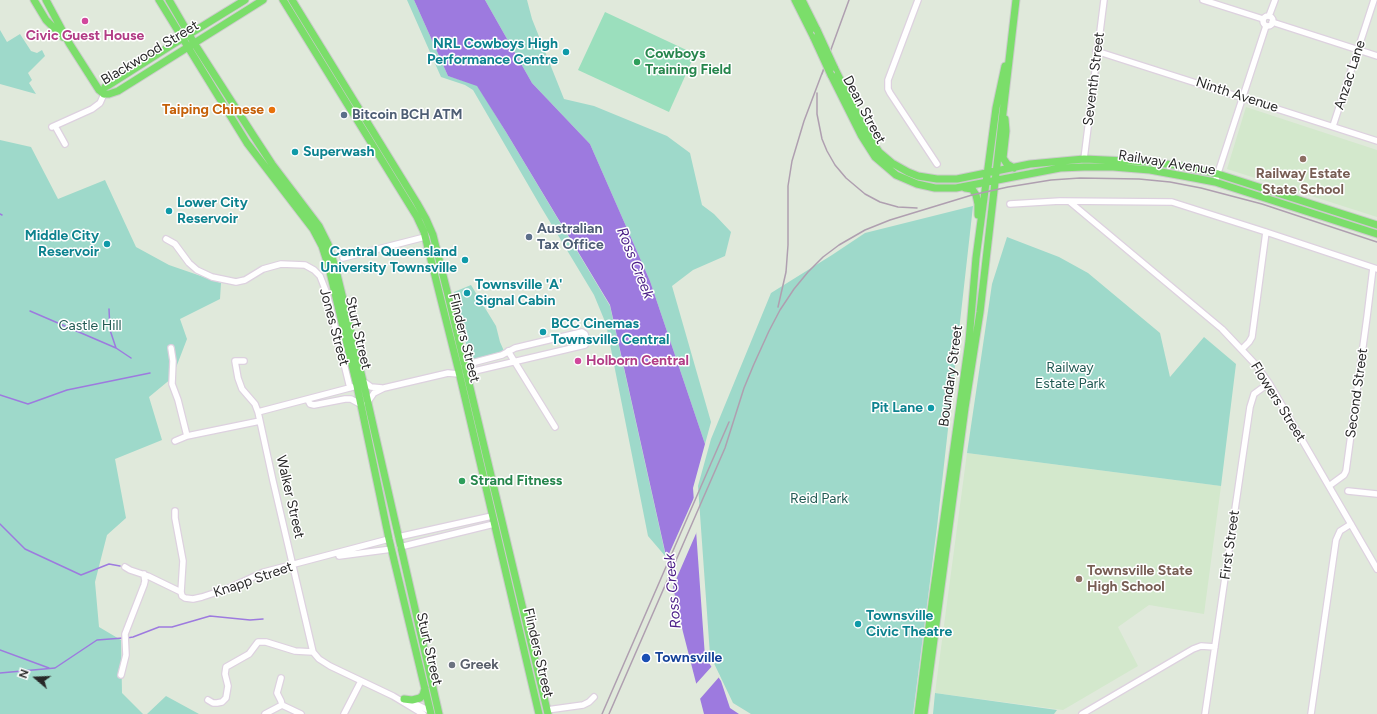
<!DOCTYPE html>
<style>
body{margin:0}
#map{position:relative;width:1377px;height:714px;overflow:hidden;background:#e0e9db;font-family:Figtree,sans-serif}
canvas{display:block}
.north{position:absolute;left:16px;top:658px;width:40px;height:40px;-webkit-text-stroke:3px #fff;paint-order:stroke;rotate:289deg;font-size:11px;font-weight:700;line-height:16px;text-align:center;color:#282828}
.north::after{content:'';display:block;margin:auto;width:14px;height:18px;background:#282828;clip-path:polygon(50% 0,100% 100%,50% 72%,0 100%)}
</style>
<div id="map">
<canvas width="1377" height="714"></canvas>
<div class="north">N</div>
</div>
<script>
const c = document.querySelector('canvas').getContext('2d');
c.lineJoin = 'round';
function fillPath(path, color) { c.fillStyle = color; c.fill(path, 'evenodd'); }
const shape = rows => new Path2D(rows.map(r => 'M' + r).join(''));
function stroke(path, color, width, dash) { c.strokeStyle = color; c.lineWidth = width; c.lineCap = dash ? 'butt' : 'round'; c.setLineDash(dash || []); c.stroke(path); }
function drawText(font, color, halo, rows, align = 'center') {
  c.font = font + ' Figtree,sans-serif'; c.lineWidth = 3; c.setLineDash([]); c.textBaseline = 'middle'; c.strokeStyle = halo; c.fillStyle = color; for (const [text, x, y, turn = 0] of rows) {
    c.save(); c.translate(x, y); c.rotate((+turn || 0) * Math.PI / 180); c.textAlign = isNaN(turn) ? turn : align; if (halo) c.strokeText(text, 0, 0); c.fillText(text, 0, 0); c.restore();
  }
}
fillPath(shape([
 [1246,107,1377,150,1377,217,1227,169],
 [967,453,1221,486,1204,614,1149,605,1118,627,1138,666,1063,710,935,693]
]), '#d3e8cc');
fillPath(shape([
 [407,0,414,0,448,76,477,85,506,132,610,306,666,557,648,536,606,324,594,295,541,207,473,90,465,85,441,77],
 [485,0,527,0,532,19,564,99,594,106,667,136,690,153,702,205,714,214,731,232,725,256,693,270,672,286,711,422,705,444,650,281,590,144,532,83],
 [0,30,7,42,20,34,31,51,37,53,42,50,45,56,28,73,32,80,29,83,36,94,0,84],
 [0,140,31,147,58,199,105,180,136,247,169,265,221,283,220,299,180,319,187,339,172,378,149,397,162,440,115,459,126,518,107,535,95,582,99,627,121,640,122,693,143,714,0,714],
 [973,206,937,527,913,714,751,714,733,703,710,655,698,486,711,439,771,293,832,255,865,233],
 [1007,237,1059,257,1088,273,1160,333,1170,377,1204,337,1236,364,1221,486,967,453,992,284],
 [471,285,496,326,500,342,504,351,470,360,454,292],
 [935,693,1057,710,1054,714,933,714],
 [166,696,199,714,147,714]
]), '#9ed9ca');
fillPath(shape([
 [605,12,695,54,669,112,578,70]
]), '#9bdfbd');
fillPath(shape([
 [414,0,485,0,532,83,590,144,650,281,705,444,693,488,705,657,721,681,730,708,739,714,704,714,683,632,610,305,506,132,477,86,448,76]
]), '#9d7adf');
fillPath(shape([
 [696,493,698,529,671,591,665,563],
 [713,665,720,676,699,700,695,685]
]), '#e0e9db');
stroke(shape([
 [0,214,2,215],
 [109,309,110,330,116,348],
 [30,311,116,348,131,358],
 [0,395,28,404,67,390,150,373],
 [0,524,25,549,81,575,109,564,120,566],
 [127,638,133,637,159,627,172,627,210,616,250,620,263,619],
 [0,650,49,668],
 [0,673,55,668,97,640,123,638]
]), '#9d7adf', 1.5);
const minor = shape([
 [918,0,888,80,888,89,890,93,937,164],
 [1203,0,1263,19],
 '1263 21a5 5 0 1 1 10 0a5 5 0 1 1-10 0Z',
 [1269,16,1275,0],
 [1272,22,1377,56],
 [1096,51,1377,141],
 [55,126,65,144],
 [1333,126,1374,0],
 [52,127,92,109,100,103,104,94],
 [1084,159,1104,0],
 [1215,182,1266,26],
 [1070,202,1222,329,1256,365,1269,383,1377,569],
 [1010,204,1060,201,1172,202,1266,232,1377,269],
 [166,239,175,244,189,263,197,270,212,277,236,282,245,280,263,269,281,264,305,265,314,270,320,276,327,294,350,388],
 [343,258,425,237],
 [171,348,173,361,172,384,178,400,187,436],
 [1242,349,1249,342,1252,337,1266,232],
 [508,351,555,427],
 [244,361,235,361,238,378,242,389,255,404,258,412,273,481,313,652,319,659,330,666,393,696,423,714],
 [464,365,502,355,515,348,582,332,585,334,587,342,585,345,466,373],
 [363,381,371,387,382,388],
 [308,400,310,404,314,405,345,399,351,399,360,404],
 [367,403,374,393,384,388,448,373,459,374],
 [258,412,353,387],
 [175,441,187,436,260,421],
 [1329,486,1344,475,1346,471,1367,317,1373,268],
 [1348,491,1377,494],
 [175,511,175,518,183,561,181,592],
 [398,537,492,516],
 [400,547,494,524],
 [339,556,392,549],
 [125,567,130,570,148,576,181,592],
 [181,592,182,596,185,598,193,599,202,597,229,588,264,572,389,539],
 [121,675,126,655,125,634,144,585,145,581,144,574],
 [281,678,277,693,281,701,282,705],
 [208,700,213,703,217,703,222,702,226,698,228,686,225,674,226,667,249,654,258,642,266,642,295,651,313,652],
 [407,700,430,711],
 [282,705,301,714],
 [547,710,583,705,589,702,594,697],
 [265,714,282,705],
 [344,714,361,681],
 [1082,714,1193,649,1201,646,1215,647],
 [1205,714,1250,407,1254,394,1269,383],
 [1311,714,1336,540,1340,531,1351,524]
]);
const major = shape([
 [34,0,46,20,63,37],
 [46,0,69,43,99,90,104,94],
 [159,0,247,143,313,229,322,246,329,268,357,386,389,539,431,714],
 [169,0,194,43,253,135,272,164,319,226,328,244,336,270,363,381,439,714],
 [283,0,417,217,424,232,458,368,539,714],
 [292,0,417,203,426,219,433,235,447,291,548,714],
 [795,0,814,38],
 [802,0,817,30],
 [834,67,866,132,879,152,892,163,908,172,918,176,937,179,957,179,1030,164,1084,159,1150,162,1182,166,1218,174,1377,225],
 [831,75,861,135,875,157,896,175,917,184,935,188,956,188,1060,168,1084,167,1113,167,1150,170,1194,178,1215,182,1377,234],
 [105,87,109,85,175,43,245,0],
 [104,94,109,94,118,91,263,0],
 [1005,119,1006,131,1003,158,1007,164,1014,168],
 [965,188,972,189,976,195,978,204,978,215],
 [404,699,412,700,420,698,423,695,425,688],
 [918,714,932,603,969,341,976,258,996,108,1005,66],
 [924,714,965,408,980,312,1016,0]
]);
stroke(minor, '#ddd1df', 8);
stroke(major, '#cbcbcb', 9);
stroke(minor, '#fff', 5.5);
stroke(major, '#7bde6a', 7);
stroke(shape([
 [822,74,849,0],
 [817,93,817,114,822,139,827,151,835,165,846,178,865,194,880,202,898,207,917,208],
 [778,307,786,272,788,245,788,186,792,161,804,121,824,68],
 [602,714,729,422],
 [609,714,725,448,744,388,754,364,769,331,780,310,794,289,808,272,823,257,839,245,865,230,890,220,972,195,1008,187,1051,180,1080,178,1139,179,1170,182,1201,188,1262,204,1377,242]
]), '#af9fb0', 1.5);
const majorBridge = shape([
 [817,30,834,67],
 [814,38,831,75]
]);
stroke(majorBridge, '#cbcbcb', 9, []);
stroke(majorBridge, '#7bde6a', 7);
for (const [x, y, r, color] of [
 [85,21,4,"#d1479c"],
 [566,52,4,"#0f9aa8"],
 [637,62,4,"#2e9e5b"],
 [272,110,4,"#e8710a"],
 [344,115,4,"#5c6f8a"],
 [295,152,4,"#0f9aa8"],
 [1303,159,4,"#8d6e63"],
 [169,211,4,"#0f9aa8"],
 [529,237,4,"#5c6f8a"],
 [107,244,4,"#0f9aa8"],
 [465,260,4,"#0f9aa8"],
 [467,293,4,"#0f9aa8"],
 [543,332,4,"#0f9aa8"],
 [578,361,4,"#d1479c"],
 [931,408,4,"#0f9aa8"],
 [462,481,4,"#2e9e5b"],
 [1079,579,4,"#8d6e63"],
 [858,624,4,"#0f9aa8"],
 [646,658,5,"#1a4fb4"],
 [452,665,4,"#6b7280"]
]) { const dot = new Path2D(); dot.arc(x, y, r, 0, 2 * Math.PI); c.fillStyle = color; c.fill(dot); stroke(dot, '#fff', 1.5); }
drawText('bold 14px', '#b23c85', '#fff', [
 ["Civic Guest House",85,36],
 ["Holborn Central",586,361,"left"]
]);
drawText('bold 14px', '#0d838f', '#fff', [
 ["NRL Cowboys High",558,44,"right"],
 ["Performance Centre",558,60,"right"],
 ["Superwash",303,152],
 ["Lower City",177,203],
 ["Reservoir",177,219],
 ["Middle City",99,236,"right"],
 ["Reservoir",99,252,"right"],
 ["Central Queensland",457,252,"right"],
 ["University Townsville",457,268,"right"],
 ["Townsville 'A'",475,285],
 ["Signal Cabin",475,301],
 ["BCC Cinemas",551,324],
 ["Townsville Central",551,340],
 ["Pit Lane",923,408,"right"],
 ["Townsville",866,616],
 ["Civic Theatre",866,632]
], 'left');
drawText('14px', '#282828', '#fff', [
 ["Blackwood Street",150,53,-31],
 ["Anzac Lane",1350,75,-72],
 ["Seventh Street",1094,79,-83],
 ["Ninth Avenue",1237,95,18],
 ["Dean Street",864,110,62],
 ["Railway Avenue",1167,163,9],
 ["Jones Street",334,327,75],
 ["Sturt Street",358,333,77],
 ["Flinders Street",464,338,76],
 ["Boundary Street",951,376,-82],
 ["Second Street",1357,393,-82],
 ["Flowers Street",1278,402,58],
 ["Walker Street",290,497,77],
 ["First Street",1230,545,-82],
 ["Knapp Street",253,580,-19],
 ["Sturt Street",429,649,77],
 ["Flinders Street",538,653,77]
]);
drawText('bold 14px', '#27864d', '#fff', [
 ["Cowboys",645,54],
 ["Training Field",645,70],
 ["Strand Fitness",470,481]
], 'left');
drawText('bold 14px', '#c56008', '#fff', [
 ["Taiping Chinese",264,110]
], 'right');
drawText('bold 14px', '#4e5e75', '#fff', [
 ["Bitcoin BCH ATM",352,115],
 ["Australian",537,229],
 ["Tax Office",537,245]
], 'left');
drawText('bold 14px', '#785e54', '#fff', [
 ["Railway Estate",1303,174],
 ["State School",1303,190],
 ["Townsville State",1087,571,"left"],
 ["High School",1087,587,"left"]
]);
drawText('14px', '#225b54', '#fff', [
 ["Castle Hill",90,326],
 ["Railway",1070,368],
 ["Estate Park",1070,384],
 ["Reid Park",819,499]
]);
drawText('bold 14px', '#164399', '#fff', [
 ["Townsville",655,658]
], 'left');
drawText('bold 14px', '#5b616d', '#fff', [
 ["Greek",460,665]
], 'left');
drawText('italic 15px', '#4a1d86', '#fff', [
 ["Ross Creek",635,263,68],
 ["Ross Creek",673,591,-95]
]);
</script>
